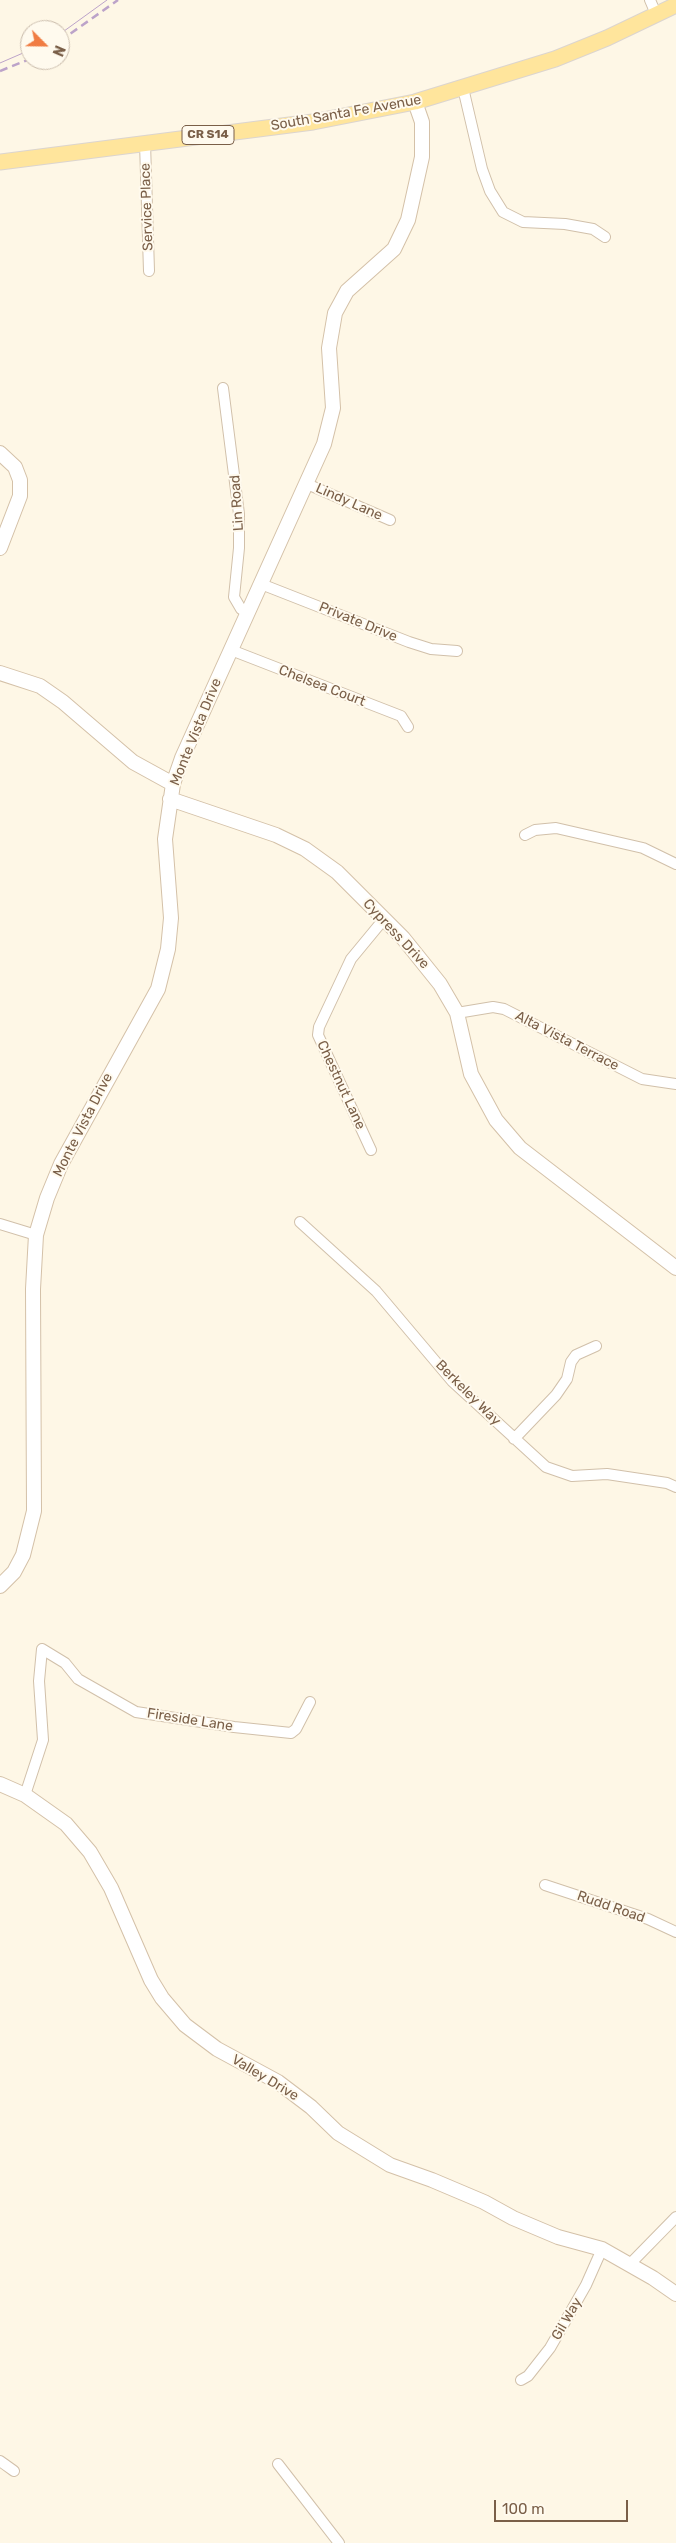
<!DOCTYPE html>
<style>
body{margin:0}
#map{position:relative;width:676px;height:2543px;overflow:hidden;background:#fef7e6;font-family:Rubik,sans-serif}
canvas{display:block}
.north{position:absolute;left:20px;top:20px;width:50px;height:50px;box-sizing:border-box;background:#fffaee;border:1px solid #cabcac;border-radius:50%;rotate:113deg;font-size:14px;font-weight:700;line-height:20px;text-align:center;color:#7a5f48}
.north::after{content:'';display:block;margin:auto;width:18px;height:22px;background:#f07c43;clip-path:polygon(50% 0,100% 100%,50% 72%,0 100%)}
.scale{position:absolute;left:494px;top:2500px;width:134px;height:22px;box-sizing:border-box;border:2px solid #7a5f48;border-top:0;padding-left:6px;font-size:15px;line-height:18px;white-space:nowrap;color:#7a5f48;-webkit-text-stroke:4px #fffaee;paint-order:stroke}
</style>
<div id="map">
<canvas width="676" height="2543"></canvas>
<div class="north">N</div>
<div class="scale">100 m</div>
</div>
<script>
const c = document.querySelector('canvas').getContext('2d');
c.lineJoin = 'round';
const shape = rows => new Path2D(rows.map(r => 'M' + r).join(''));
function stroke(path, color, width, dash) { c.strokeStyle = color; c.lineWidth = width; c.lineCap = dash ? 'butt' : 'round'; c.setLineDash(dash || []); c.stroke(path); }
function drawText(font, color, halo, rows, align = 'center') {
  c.font = font + ' Rubik,sans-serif'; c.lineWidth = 4; c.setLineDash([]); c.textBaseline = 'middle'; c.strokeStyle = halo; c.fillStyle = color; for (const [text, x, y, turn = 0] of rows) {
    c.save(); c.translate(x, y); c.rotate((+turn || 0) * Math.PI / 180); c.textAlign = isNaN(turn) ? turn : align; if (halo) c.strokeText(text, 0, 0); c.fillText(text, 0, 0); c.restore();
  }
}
const street = shape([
 [650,0,656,14],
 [463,88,482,169,490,191,503,212,523,222,565,224,593,229,605,237],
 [145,143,149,271],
 [223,388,239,514,239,548,234,597,241,609,248,613],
 [307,484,390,520],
 [261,584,409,642,431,649,457,651],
 [231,650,401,716,408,727],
 [525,835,535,830,556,828,643,848,676,864],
 [457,1013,493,1007,504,1009,642,1079,676,1084],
 [371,1150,318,1035,319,1027,351,959,384,919],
 [300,1222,376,1291,452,1381,546,1467,572,1476,607,1474,667,1483,676,1487],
 [0,1224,36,1235],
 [514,1439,556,1395,567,1379,571,1362,576,1355,596,1346],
 [25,1795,43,1740,39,1681,42,1649,65,1663,78,1679,136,1712,234,1727,291,1733,296,1729,310,1702],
 [545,1885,648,1919,676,1932],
 [630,2264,676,2217],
 [521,2380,528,2376,550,2348,586,2285,602,2249],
 [0,2461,14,2471],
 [278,2464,339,2543]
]);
const secondary = shape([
 [0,453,15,467,20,480,20,496,0,548],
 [0,673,40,686,63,702,133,762,173,784],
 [170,799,276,835,305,849,337,872,403,938,440,984,457,1013,471,1074,496,1120,520,1148,676,1268],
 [0,1586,14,1572,23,1555,34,1511,33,1289,36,1235,47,1198,61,1164,158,989,168,949,171,918,165,839,173,784,182,758,324,444,333,408,329,348,335,313,347,291,394,249,408,220,422,157,422,122,415,102],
 [0,1784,25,1795,66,1824,90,1852,111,1888,151,1980,162,1998,185,2025,217,2049,278,2082,311,2107,338,2133,390,2165,432,2180,484,2202,513,2218,558,2237,602,2249,653,2278,676,2294]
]);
const primary = shape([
 [0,162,313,122,415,102,555,59,607,38,676,5]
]);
stroke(street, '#d1c0aa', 12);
stroke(secondary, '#d4c1a8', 16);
stroke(primary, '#dcd5cf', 17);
stroke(street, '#fff', 10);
stroke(secondary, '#fff', 14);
stroke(primary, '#ffe59c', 15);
stroke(shape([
 [60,34,107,0],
 [0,63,30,50]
]), '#bca3c9', 1);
stroke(shape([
 [60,41,118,0],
 [0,71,30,59]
]), '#bca3c9', 2.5, [8, 5]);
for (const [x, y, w] of [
 [208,135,52]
]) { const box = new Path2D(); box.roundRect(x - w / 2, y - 9.5, w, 19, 4); c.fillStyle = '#fffaee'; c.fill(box); stroke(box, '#7a5f48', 1); }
drawText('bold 12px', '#7a5f48', null, [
 ["CR S14",208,135]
]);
drawText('14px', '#7a5f48', '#fffaee', [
 ["South Santa Fe Avenue",346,113,-10],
 ["Service Place",147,207,-92],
 ["Lindy Lane",349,502,24],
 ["Lin Road",237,503,-94],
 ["Private Drive",358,622,22],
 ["Chelsea Court",322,686,21],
 ["Monte Vista Drive",196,732,-68],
 ["Cypress Drive",396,934,47],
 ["Alta Vista Terrace",567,1041,27],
 ["Chestnut Lane",341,1085,65],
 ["Monte Vista Drive",83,1125,-63],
 ["Berkeley Way",468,1393,45],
 ["Fireside Lane",190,1720,9],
 ["Rudd Road",611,1907,19],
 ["Valley Drive",265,2078,31],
 ["Gil Way",567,2319,-60]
]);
</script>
